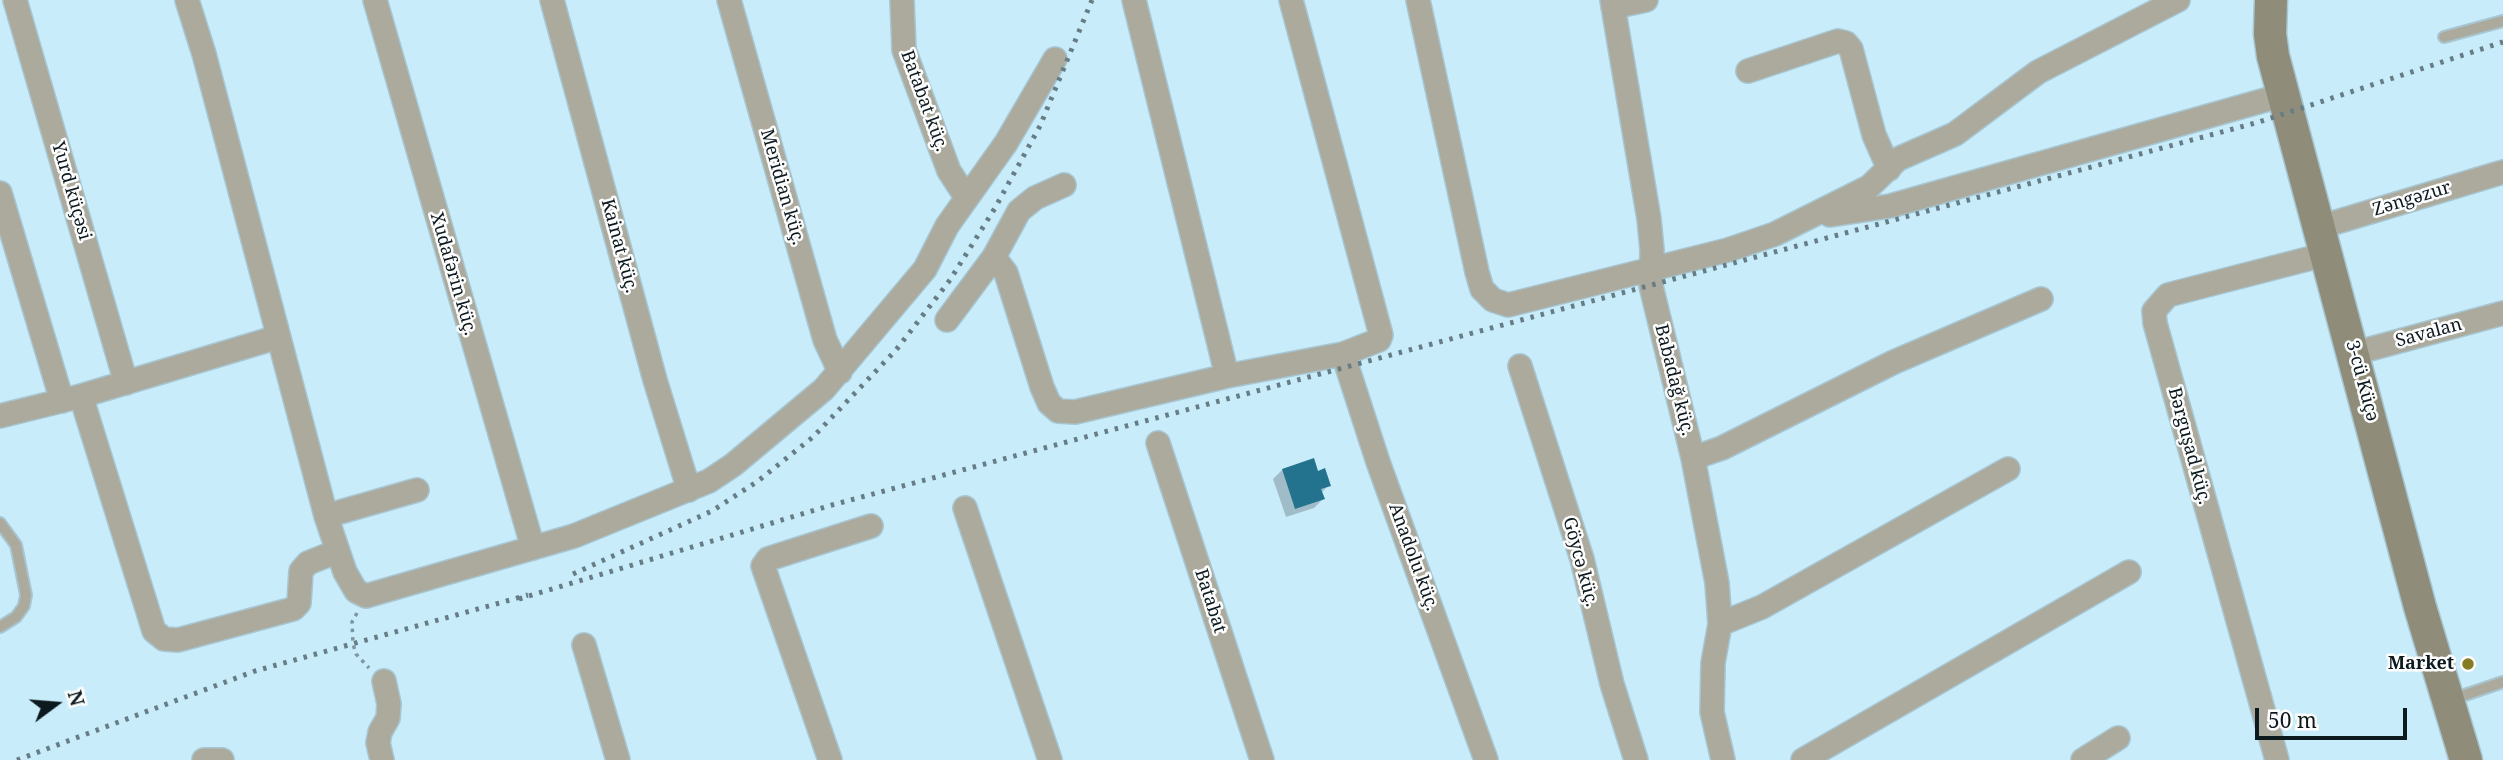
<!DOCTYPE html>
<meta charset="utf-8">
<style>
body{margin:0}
#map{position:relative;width:2503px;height:760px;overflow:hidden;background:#c9ecfa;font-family:"Noto Serif",serif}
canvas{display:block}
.north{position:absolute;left:21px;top:669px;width:70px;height:70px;-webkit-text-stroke:5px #fff;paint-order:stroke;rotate:74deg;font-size:19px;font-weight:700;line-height:28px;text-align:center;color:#0c191e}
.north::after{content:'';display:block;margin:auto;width:24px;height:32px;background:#0c191e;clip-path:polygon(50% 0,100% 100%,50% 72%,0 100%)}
.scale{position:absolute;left:2255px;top:708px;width:152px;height:32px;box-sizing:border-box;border:4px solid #0c191e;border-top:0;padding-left:9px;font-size:21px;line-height:24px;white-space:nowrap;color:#0c191e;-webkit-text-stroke:5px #fff;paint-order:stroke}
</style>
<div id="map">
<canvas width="2503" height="760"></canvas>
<div class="north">N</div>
<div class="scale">50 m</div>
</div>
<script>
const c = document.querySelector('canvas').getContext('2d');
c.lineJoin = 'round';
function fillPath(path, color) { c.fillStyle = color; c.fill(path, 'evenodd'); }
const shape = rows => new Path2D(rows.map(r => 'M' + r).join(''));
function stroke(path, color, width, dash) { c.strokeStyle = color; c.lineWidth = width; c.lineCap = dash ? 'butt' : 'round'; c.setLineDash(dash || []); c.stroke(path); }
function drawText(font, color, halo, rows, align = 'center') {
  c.font = font + ' "Noto Serif",serif'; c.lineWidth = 5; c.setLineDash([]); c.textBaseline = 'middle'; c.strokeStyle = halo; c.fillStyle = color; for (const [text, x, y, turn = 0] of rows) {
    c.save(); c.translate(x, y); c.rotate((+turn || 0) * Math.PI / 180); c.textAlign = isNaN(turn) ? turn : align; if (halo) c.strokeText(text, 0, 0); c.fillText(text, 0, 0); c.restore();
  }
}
fillPath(shape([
 [1282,470,1316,473,1329,485,1321,493,1323,499,1314,508,1286,517,1273,479]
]), '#0003');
fillPath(shape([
 [1314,458,1318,471,1325,468,1331,486,1321,489,1325,499,1295,509,1282,469]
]), '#24738e');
const lane = shape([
 [2444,37,2503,21],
 [0,523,16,545,26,595,24,606,16,617,0,627],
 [2450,700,2503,682]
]);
const street = shape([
 [15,0,126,383],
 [187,0,204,54,326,516,345,572,356,591,366,596,574,536,709,481,733,465,824,389,925,269,947,226,1006,143,1055,59],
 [375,0,533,548],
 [552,0,655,380,689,490],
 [729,0,825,340,840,372],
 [902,0,904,50,949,171,966,197],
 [1134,0,1227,376],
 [1418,0,1477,272,1482,289,1493,300,1508,305,1728,250,1775,234,1869,187,1898,159,1955,134,2038,72,2178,0],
 [1612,0,1649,219,1652,250,1651,286,1693,458,1717,583,1720,624,1713,663,1712,712,1723,760],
 [1613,7,1646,0],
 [1748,71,1838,41,1846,43,1851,49,1874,135,1889,169],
 [0,193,62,401],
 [1830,215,1890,206,2283,95],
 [2320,227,2503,172],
 [994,257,1006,273,1042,387,1049,403,1058,411,1075,412,1227,376,1343,354,1379,340,1381,335,1291,0],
 [947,320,994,257,1019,211,1035,198,1064,185],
 [2355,353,2503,313],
 [1343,354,1378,462,1486,760],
 [1520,366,1582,559,1612,684,1636,760],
 [81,396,150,618,154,631,164,639,178,640,293,609,299,603,301,571,308,563,338,551],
 [0,416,81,396,278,337],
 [1158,443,1262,760],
 [1693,458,1722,448,1894,362,2041,299],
 [965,508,1050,760],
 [326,516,417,490],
 [1720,624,1762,607,2008,469],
 [584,645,618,760],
 [204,760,222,760],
 [382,760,378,743,380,732,388,718,389,704,384,681],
 [830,760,763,566,768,559,871,526],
 [1803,760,2129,572],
 [2083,760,2118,738],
 [2277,760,2155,323,2154,311,2168,295,2327,254]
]);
const secondary = shape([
 [2271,0,2270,34,2273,56,2420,607,2466,760]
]);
stroke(lane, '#a7c6d2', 14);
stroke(street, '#a7c6d2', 26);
stroke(secondary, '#a7c6d2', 35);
stroke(shape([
 [357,613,352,622,353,644,356,654,369,668]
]), '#7d97a1', 3.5, [3.5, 5]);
stroke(lane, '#abaa9d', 10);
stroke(street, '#abaa9d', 23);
stroke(secondary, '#8f8d7a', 32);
stroke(shape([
 [573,574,712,511,758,481,813,437,896,350,950,280,995,208,1040,126,1092,0],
 [519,599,832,505,2259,122,2503,42],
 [17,760,255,671,528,595]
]), '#667d86', 5, [3.5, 7]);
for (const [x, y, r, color] of [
 [2468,664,7,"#867c22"]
]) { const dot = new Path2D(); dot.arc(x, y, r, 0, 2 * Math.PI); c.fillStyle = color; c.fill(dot); stroke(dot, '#fff', 2.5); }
drawText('18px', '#0c191e', '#fff', [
 ["Batabat küç.",924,101,70],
 ["Meridian küç.",782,187,74],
 ["Yurd küçəsi",71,191,74],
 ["Zəngəzur",2412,199,-17],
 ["Kainat küç.",619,246,75],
 ["Xudafərin küç.",453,274,74],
 ["Savalan",2429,333,-15],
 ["Babadağ küç.",1674,380,76],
 ["3-cü Küçə",2362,381,75],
 ["Bərguşad küç.",2189,446,75],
 ["Anadolu küç.",1413,557,70],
 ["Göycə küç.",1580,562,75],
 ["Batabat",1210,601,72]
]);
drawText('bold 18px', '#0c191e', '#fff', [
 ["Market",2454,664]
], 'right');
</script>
